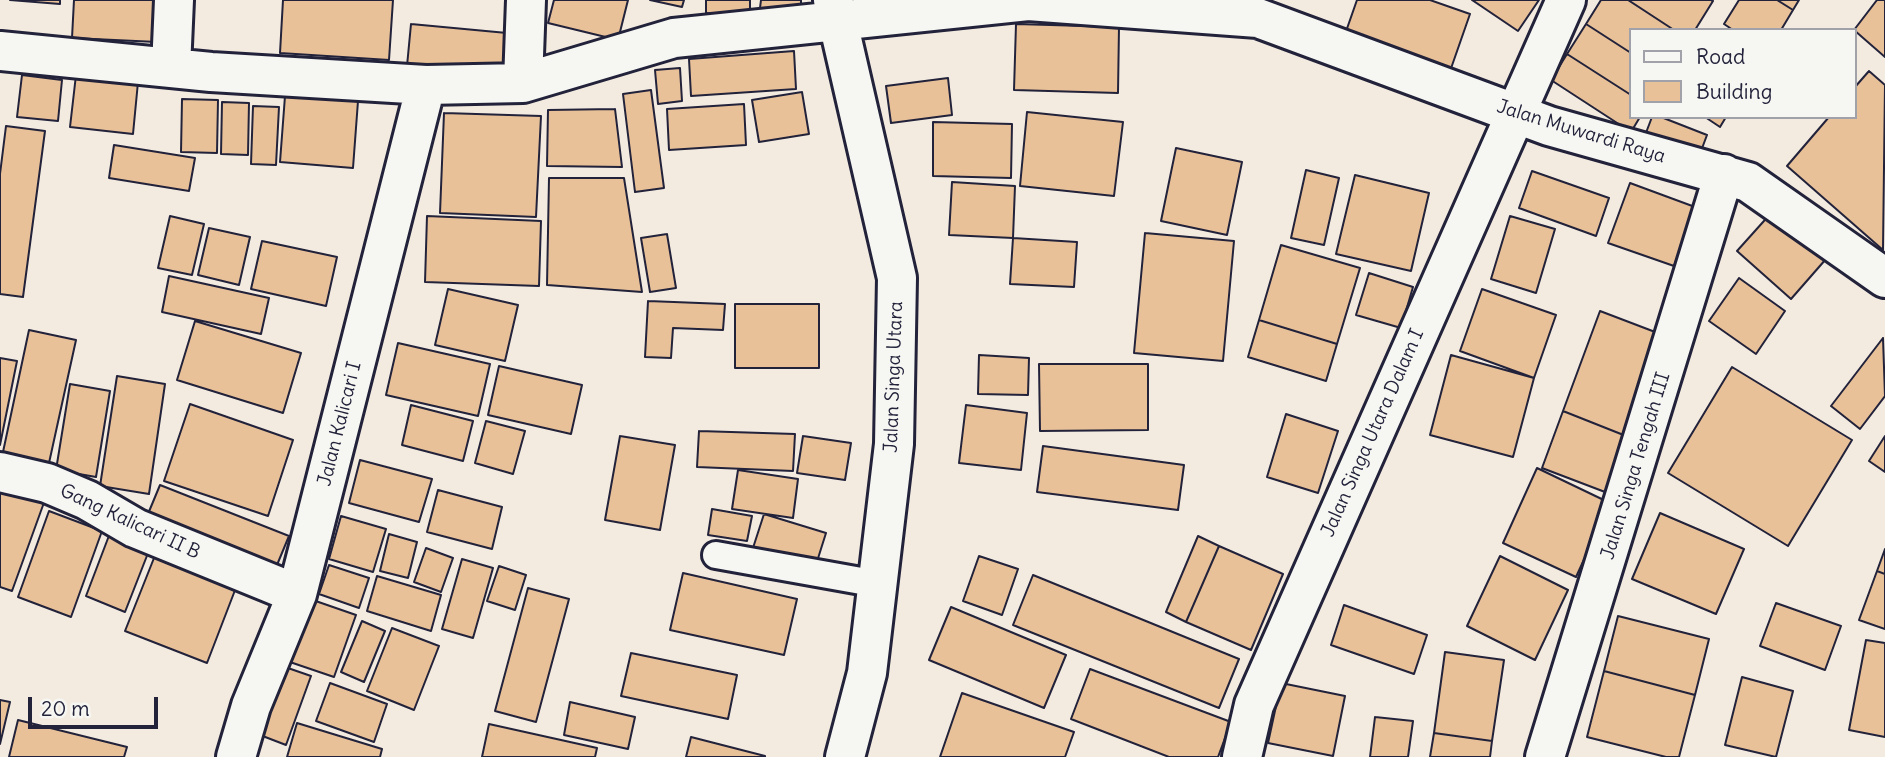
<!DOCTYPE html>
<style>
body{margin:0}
#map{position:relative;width:1885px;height:757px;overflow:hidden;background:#f3ebe0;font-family:Delius,sans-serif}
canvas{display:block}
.legend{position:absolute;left:1629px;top:28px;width:228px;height:91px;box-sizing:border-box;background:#f6f6f2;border:2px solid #a1a1a9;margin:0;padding:9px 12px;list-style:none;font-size:21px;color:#22223b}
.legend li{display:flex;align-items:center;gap:14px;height:35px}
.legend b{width:35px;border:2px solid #a1a1a9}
.scale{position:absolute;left:28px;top:697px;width:130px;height:32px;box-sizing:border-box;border:4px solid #22223b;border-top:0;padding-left:9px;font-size:21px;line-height:24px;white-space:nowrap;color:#22223b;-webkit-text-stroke:5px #f6f6f2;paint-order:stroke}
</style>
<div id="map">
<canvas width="1885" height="757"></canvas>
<ul class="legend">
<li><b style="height:9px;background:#f6f6f2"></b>Road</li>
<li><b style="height:19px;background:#e8c198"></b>Building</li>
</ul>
<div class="scale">20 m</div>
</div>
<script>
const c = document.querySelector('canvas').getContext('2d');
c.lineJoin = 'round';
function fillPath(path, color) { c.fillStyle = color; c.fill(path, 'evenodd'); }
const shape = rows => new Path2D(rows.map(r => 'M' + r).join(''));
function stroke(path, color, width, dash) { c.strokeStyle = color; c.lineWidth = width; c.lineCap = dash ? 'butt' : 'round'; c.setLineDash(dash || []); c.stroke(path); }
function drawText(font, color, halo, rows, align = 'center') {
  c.font = font + ' Delius,sans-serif'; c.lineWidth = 6; c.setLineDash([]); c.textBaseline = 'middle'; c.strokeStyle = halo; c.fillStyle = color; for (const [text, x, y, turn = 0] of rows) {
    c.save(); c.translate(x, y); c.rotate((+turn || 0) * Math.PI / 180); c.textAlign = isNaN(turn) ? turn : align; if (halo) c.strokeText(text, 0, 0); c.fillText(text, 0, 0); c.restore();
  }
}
const building = shape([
 [10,0,60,0,60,4,10,0],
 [74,0,159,0,157,42,72,38,74,0],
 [283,0,393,0,389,60,280,53,283,0],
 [554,0,628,0,618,40,548,23,554,0],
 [650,0,684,0,682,7,650,0],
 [706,0,750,0,750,15,706,13,706,0],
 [761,0,801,0,801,9,760,8,761,0],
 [1357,0,1430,0,1470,14,1448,77,1343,40,1357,0],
 [1472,0,1539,0,1518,31,1472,0],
 [1601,0,1628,0,1674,30,1631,30,1631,53,1586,24,1601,0],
 [1628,0,1711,0,1713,1,1695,30,1674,30,1628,0],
 [1739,0,1777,0,1793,10,1781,30,1733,30,1724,24,1739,0],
 [1777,0,1799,0,1793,10,1777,0],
 [1877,0,1885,0,1885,57,1854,30,1877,0],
 [411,24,507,33,502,74,407,66,411,24],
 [1016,24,1119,27,1118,93,1014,90,1016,24],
 [1586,24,1631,53,1631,95,1567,54,1586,24],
 [794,51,796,89,691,96,689,59,794,51],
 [1567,54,1631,95,1631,117,1640,117,1631,132,1551,80,1567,54],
 [680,68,682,101,658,104,655,70,680,68],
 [1869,71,1885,85,1883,250,1787,166,1829,117,1855,117,1855,87,1869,71],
 [22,75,62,80,58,121,17,117,22,75],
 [76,75,138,82,133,134,70,127,76,75],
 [948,78,952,115,891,123,886,86,948,78],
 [651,90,664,188,635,192,623,94,651,90],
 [802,92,809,134,759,142,752,100,802,92],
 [285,96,358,101,353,168,280,162,285,96],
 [182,99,218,100,217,153,181,152,182,99],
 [222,102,249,103,248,155,221,154,222,102],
 [744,104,746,145,669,150,667,109,744,104],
 [253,106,279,107,276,165,251,164,253,106],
 [615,109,622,167,547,166,548,110,615,109],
 [1027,112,1123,122,1114,196,1020,186,1027,112],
 [444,113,541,116,536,217,440,213,444,113],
 [1652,117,1661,117,1707,135,1698,159,1644,138,1652,117],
 [1705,117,1726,117,1720,127,1705,117],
 [933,122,1012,124,1011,178,933,176,933,122],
 [6,126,45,131,23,297,0,294,0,174,6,126],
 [114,145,195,158,189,191,109,178,114,145],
 [1176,148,1242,162,1227,235,1161,221,1176,148],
 [1306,170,1339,178,1324,245,1291,238,1306,170],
 [1532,171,1609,198,1596,236,1519,208,1532,171],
 [1355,175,1429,193,1411,271,1336,254,1355,175],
 [549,178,624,178,642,292,547,285,549,178],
 [952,182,1015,186,1013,238,949,235,952,182],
 [1630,183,1695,207,1674,266,1608,243,1630,183],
 [1772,212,1826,259,1791,299,1737,251,1772,212],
 [170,216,204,224,192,275,158,268,170,216],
 [427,216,541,221,539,286,425,282,427,216],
 [1510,216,1555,229,1536,293,1491,279,1510,216],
 [209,228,250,237,239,285,198,275,209,228],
 [1145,233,1234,241,1223,361,1134,353,1145,233],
 [667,234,676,288,650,292,641,238,667,234],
 [1013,238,1077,242,1074,287,1010,284,1013,238],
 [262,241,337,257,326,306,251,289,262,241],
 [1281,245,1360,268,1337,344,1259,320,1281,245],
 [1369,273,1413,287,1401,328,1356,315,1369,273],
 [169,276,269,298,261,334,162,312,169,276],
 [1739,278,1785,311,1756,354,1709,321,1739,278],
 [448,289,518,305,505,361,435,345,448,289],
 [1482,289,1556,315,1534,378,1460,351,1482,289],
 [648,301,725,304,723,330,673,328,671,358,645,357,648,301],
 [735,304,819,304,819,368,735,368,735,304],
 [1600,311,1663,335,1626,436,1563,411,1600,311],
 [1259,320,1337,344,1326,381,1248,357,1259,320],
 [195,321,301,353,283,413,177,380,195,321],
 [29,330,76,340,49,463,3,452,29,330],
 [1883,338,1885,396,1860,429,1831,406,1883,338],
 [398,343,490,364,478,416,386,395,398,343],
 [979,355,1029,358,1028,395,978,394,979,355],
 [1451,355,1534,378,1513,457,1430,435,1451,355],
 [0,358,17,361,0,445,0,358],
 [1039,364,1148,364,1148,430,1040,431,1039,364],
 [499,366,582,385,571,434,488,415,499,366],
 [1732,367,1852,440,1788,546,1668,473,1732,367],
 [117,376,165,384,149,494,100,486,117,376],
 [70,384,110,391,96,477,56,470,70,384],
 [190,404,293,440,268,516,164,481,190,404],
 [411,405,473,421,463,461,402,445,411,405],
 [966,405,1027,413,1021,470,959,463,966,405],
 [1563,411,1626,436,1605,492,1542,468,1563,411],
 [1286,414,1338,431,1318,493,1267,477,1286,414],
 [486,421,525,431,513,474,475,463,486,421],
 [699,431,795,434,793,471,697,467,699,431],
 [620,436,675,445,660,530,605,520,620,436],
 [803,436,851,443,845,480,797,473,803,436],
 [1885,436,1885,472,1869,461,1885,436],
 [1043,446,1184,465,1178,510,1037,492,1043,446],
 [360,460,432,479,419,522,349,503,360,460],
 [1537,468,1610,503,1576,577,1503,543,1537,468],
 [738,470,798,479,793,518,732,509,738,470],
 [0,481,46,497,12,591,0,587,0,481],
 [160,485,289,536,272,577,143,526,160,485],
 [438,490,502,507,492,549,427,532,438,490],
 [712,509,752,516,747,541,708,535,712,509],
 [49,511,102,531,71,617,18,597,49,511],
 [1660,513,1744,549,1716,614,1632,579,1660,513],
 [764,514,826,533,814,571,752,551,764,514],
 [341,516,386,529,373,572,329,559,341,516],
 [110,533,150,548,125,612,86,596,110,533],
 [389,534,417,542,408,578,380,571,389,534],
 [1198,536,1219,546,1186,622,1166,612,1198,536],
 [1219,546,1283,574,1251,650,1186,622,1219,546],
 [426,548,453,558,441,592,414,582,426,548],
 [1885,549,1885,574,1877,571,1885,549],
 [156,553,237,585,207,663,125,631,156,553],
 [979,556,1018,569,1002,615,963,601,979,556],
 [1500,556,1568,590,1535,660,1467,626,1500,556],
 [462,559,493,568,473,638,442,629,462,559],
 [329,565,369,578,359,608,319,594,329,565],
 [499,566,526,575,515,610,487,601,499,566],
 [1877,571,1885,574,1885,629,1859,620,1877,571],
 [683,573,797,599,784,655,670,630,683,573],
 [1033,575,1239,659,1219,708,1013,625,1033,575],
 [377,576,441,595,431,631,367,611,377,576],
 [528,588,569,599,536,722,495,711,528,588],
 [307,598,356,615,334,677,284,660,307,598],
 [1776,603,1841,626,1825,670,1760,646,1776,603],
 [1344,605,1427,635,1414,674,1331,645,1344,605],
 [951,607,1066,655,1044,708,929,660,951,607],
 [1618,616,1709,639,1695,695,1604,671,1618,616],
 [362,621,385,631,364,682,341,672,362,621],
 [392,628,439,646,414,710,367,691,392,628],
 [1866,640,1885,643,1885,737,1849,730,1866,640],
 [1445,652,1504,660,1492,741,1434,733,1445,652],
 [631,653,737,675,728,719,621,696,631,653],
 [285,667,311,676,286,745,260,735,285,667],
 [1090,669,1231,722,1218,757,1169,757,1071,719,1090,669],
 [1604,671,1695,695,1679,757,1666,757,1587,737,1604,671],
 [1742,677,1793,691,1776,757,1725,745,1742,677],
 [330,683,387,704,374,742,316,721,330,683],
 [1281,683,1345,696,1333,756,1268,743,1281,683],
 [962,693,1074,732,1065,757,940,757,962,693],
 [0,700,10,702,0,744,0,700],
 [570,702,635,717,628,749,564,735,570,702],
 [1375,717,1413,721,1408,757,1370,757,1375,717],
 [18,720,127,747,124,757,9,757,18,720],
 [297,723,382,749,380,757,287,757,297,723],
 [489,724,597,748,595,757,482,757,489,724],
 [1434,733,1492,741,1490,757,1430,757,1434,733],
 [691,737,765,756,765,757,686,757,691,737]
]);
fillPath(building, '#e8c198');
stroke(building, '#22223b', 2);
const service = shape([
 [716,555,878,584]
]);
const minor = shape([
 [833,0,897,278,894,444,867,673,845,757],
 [0,51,211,72,426,85,523,83,674,38,1028,1,1258,18,1549,126,1748,182,1885,278],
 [171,68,174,0],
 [523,83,526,0],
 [0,472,47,483,87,500,135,528,297,594],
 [236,757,251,706,297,594,426,85],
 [1242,757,1254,705,1566,0],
 [1545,757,1724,174]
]);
stroke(service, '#22223b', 32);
stroke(minor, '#22223b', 44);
stroke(service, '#f6f6f2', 26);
stroke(minor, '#f6f6f2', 38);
drawText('19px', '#22223b', '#f6f6f2', [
 ["Jalan Muwardi Raya",1581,132,17],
 ["Jalan Singa Utara",894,377,-88],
 ["Jalan Kalicari I",340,424,-76],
 ["Jalan Singa Utara Dalam I",1373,433,-66],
 ["Jalan Singa Tengah III",1636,466,-73],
 ["Gang Kalicari II B",130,522,25]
]);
</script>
